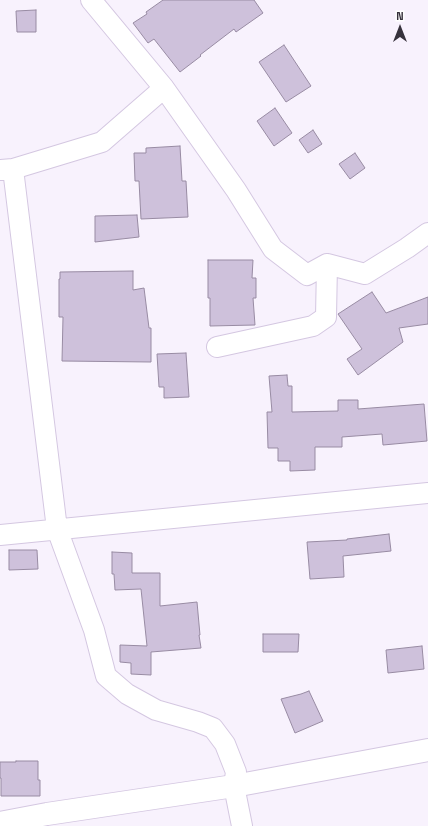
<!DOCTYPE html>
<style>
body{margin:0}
#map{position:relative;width:428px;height:826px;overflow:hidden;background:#f8f2fd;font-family:"Space Grotesk",sans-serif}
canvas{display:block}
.north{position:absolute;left:380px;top:8px;width:40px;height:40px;-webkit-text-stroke:3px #fff;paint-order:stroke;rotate:0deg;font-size:11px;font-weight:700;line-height:16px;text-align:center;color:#37323c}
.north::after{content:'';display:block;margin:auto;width:14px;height:18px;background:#37323c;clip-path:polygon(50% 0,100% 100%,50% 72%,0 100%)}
</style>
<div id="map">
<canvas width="428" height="826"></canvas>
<div class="north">N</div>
</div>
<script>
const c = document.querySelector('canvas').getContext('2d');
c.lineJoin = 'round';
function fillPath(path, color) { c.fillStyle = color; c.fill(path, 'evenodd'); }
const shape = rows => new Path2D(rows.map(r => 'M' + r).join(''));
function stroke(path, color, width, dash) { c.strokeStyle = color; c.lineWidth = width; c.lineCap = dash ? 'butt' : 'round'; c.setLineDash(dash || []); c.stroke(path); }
const building = shape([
 [163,0,254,0,263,13,236,32,234,29,200,55,201,56,180,72,154,39,148,43,133,23,147,14,146,12,163,0],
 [36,10,36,32,17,32,16,11,36,10],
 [284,45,311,86,286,102,259,62,284,45],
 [275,108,292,133,274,146,257,121,275,108],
 [313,130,322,144,308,153,299,140,313,130],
 [180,146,182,181,186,181,188,217,141,219,139,181,135,181,134,153,146,153,146,148,180,146],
 [355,153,365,168,350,179,339,164,355,153],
 [137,215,139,237,95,242,95,216,137,215],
 [208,260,253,260,252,278,256,278,256,298,253,298,255,325,210,326,210,298,208,298,208,260],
 [133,271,133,290,144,288,149,328,151,328,151,362,62,361,63,317,59,317,59,279,60,279,60,272,133,271],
 [372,292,386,313,428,297,428,324,399,328,403,342,358,375,347,359,362,349,338,314,372,292],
 [186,353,189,397,164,398,164,387,159,387,157,354,186,353],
 [287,375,288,386,292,386,292,412,338,411,338,400,358,400,358,409,424,404,427,441,383,445,382,434,342,437,342,447,315,447,315,470,290,471,290,461,278,461,278,448,268,448,267,412,272,412,269,376,287,375],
 [389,534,391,551,343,556,344,577,310,579,307,542,347,540,347,539,389,534],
 [9,550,37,550,38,569,9,570,9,550],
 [112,552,132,553,132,573,160,573,160,606,197,602,200,635,199,635,201,648,151,652,151,675,131,674,131,663,120,662,120,645,147,646,141,589,115,590,114,574,112,574,112,552],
 [263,634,299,634,298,652,263,652,263,634],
 [422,646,424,669,388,673,386,650,422,646],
 [309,691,323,721,295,733,281,699,301,694,309,691],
 [16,761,38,761,38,780,40,780,40,796,1,796,1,778,0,778,0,762,16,762,16,761]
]);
fillPath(building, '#cec1db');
stroke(building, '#988ba3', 1);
const minor = shape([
 [91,0,164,88,236,190,273,249,307,275,327,264,365,274,407,248,428,233],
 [13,169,57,529,94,630,106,676,127,694,156,710,198,722,213,728,225,744,236,772,234,786,242,826],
 [1,170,13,169,102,142,164,88],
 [217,347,313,326,326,317,327,264],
 [0,535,428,493]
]);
const tertiary = shape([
 [0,823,47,814,234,786,428,750]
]);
stroke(minor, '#d4c7e1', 22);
stroke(tertiary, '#d4c7e1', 24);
stroke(minor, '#fff', 20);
stroke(tertiary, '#fff', 22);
</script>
